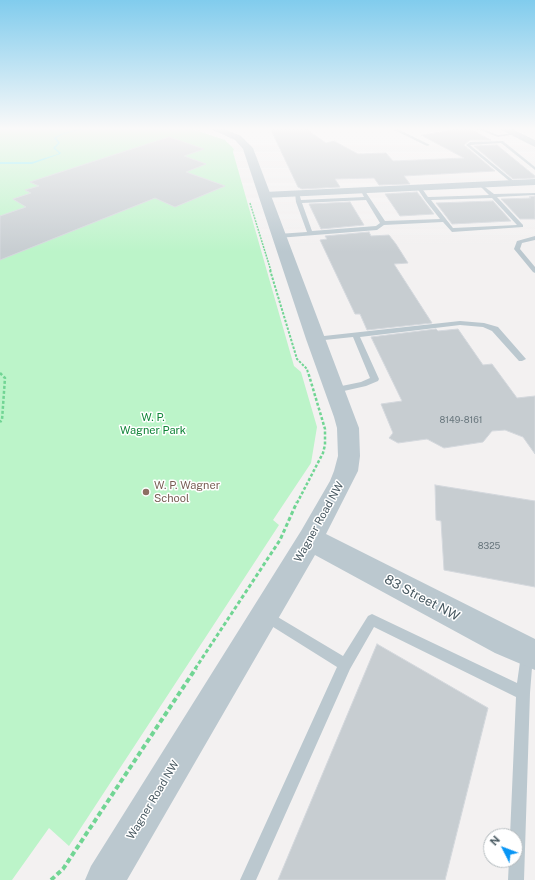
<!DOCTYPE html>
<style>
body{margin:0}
#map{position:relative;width:535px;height:880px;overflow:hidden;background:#f3f1f1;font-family:"Public Sans",sans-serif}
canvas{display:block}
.north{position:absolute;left:483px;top:828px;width:40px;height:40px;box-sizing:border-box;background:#fff;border:1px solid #b5bcbf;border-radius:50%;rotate:312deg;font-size:11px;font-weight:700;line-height:16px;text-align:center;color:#475860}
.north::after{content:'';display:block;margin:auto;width:14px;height:18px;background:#0996f5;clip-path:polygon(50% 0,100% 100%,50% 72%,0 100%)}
</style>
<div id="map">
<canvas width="535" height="880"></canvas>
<div class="north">N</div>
</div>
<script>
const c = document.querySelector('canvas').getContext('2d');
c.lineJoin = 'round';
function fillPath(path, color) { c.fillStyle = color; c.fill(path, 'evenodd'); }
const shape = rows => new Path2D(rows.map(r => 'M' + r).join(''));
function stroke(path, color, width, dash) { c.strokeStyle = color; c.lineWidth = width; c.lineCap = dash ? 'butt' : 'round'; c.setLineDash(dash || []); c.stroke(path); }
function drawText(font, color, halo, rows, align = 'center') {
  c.font = font + ' "Public Sans",sans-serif'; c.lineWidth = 3; c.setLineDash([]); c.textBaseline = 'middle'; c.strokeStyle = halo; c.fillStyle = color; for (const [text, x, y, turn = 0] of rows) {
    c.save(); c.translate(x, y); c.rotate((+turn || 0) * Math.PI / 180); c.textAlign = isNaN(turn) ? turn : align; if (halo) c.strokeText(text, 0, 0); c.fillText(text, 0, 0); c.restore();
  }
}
fillPath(shape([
 [0,128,189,128,225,140,234,149,233,152,294,366,301,372,317,427,311,463,273,520,279,525,69,846,49,828,12,880,0,880]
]), '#bcf4c9');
fillPath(shape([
 [82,128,88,128,63,134,56,138,60,143,55,148,61,153,60,154,32,164,0,164,0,162,32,162,58,154,59,153,53,148,58,143,54,138,61,134,82,128]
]), '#86eff4');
const building = shape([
 [270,128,305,128,326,143,334,141,358,154,386,153,393,161,464,158,421,135,468,128,491,140,470,140,464,145,495,171,404,176,410,184,379,185,374,178,335,179,340,187,302,189,298,187,270,128],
 [169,137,204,149,184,156,206,164,186,172,225,186,175,207,155,198,0,260,0,216,26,207,13,199,31,193,25,190,39,186,30,182,169,137],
 [497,145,535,176,535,178,513,179,474,146,497,145],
 [417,192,434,214,400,216,385,194,417,192],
 [535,196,535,219,520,219,501,199,531,198,529,197,535,196],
 [493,201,511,221,452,224,436,203,493,201],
 [350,202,364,225,321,229,309,204,350,202],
 [369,232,371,236,389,235,396,244,408,263,394,264,432,323,367,330,360,314,355,314,320,240,327,239,325,236,369,232],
 [436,329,438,331,458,329,483,365,492,364,517,398,535,396,535,454,523,437,505,430,492,431,483,442,444,448,427,439,398,443,389,438,393,433,381,404,402,401,371,337,436,329],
 [435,485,535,501,535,587,444,570,441,521,436,520,435,485],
 [377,644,488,708,445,880,278,880,377,644]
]);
fillPath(building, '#c7cdd1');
stroke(building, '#d4d8dd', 1);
stroke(shape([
 [194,128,201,131]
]), '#71d594', 1, [1.5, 1]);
stroke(shape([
 [250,203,271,271]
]), '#71d594', 1.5, [2, 1]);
stroke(shape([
 [270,270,297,359,307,369,308,373]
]), '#71d594', 2, [2.5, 1.5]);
stroke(shape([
 [0,373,5,378,2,420,0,422],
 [297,503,323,453,325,445,325,429,308,372]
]), '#71d594', 2.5, [3, 2]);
stroke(shape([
 [195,669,280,540,297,502]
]), '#71d594', 3, [4, 2.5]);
stroke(shape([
 [51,880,63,869,196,668]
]), '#71d594', 4, [5, 3]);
fillPath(shape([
 [390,128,396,128,430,145,427,146,390,128],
 [474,128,481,128,498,135,515,133,517,134,498,137,474,128],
 [503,141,535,167,535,170,501,143,470,145,515,182,515,184,513,184,466,145,470,142,503,141],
 [481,184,494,194,535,193,535,195,497,197,523,225,523,227,452,232,443,222,384,225,377,230,278,238,275,236,278,234,307,232,296,202,295,193,299,193,301,200,364,197,361,191,363,190,365,191,385,221,440,219,425,200,417,188,417,187,421,187,428,197,489,195,479,185,481,184],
 [492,198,517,225,453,228,431,200,492,198],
 [366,200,380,223,376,226,312,231,302,203,366,200],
 [535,236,535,240,522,243,520,249,535,267,535,273,533,272,514,249,517,241,535,236],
 [460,321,484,323,498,327,526,359,522,361,519,361,492,331,483,327,460,325,360,337,379,379,378,381,366,386,335,393,331,390,332,388,361,382,370,378,353,337,315,341,311,339,315,337,460,321],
 [266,610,343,656,368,616,372,614,517,683,521,655,523,651,527,649,531,651,533,655,530,693,524,880,508,880,509,860,515,860,515,836,510,836,516,697,374,627,350,669,256,880,240,880,337,667,262,620,260,616,262,612,266,610]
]), '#bbc8cf');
fillPath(shape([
 [535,179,535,185,264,198,259,195,264,192,535,179]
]), '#bbc8cf');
fillPath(shape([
 [208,128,222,128,241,136,253,148,359,428,360,456,358,471,326,534,535,639,535,670,495,653,315,555,127,880,85,880,91,866,301,531,330,481,334,471,338,456,337,428,334,417,306,339,243,149,235,140,208,128],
 [497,128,510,128,535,140,535,147,497,128]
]), '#bbc8cf');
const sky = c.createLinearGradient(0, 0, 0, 252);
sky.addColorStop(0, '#81cced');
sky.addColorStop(0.51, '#faf9f9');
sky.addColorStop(1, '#faf9f900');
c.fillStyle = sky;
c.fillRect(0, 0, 535, 252);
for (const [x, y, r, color] of [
 [146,492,4,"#8d6e63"]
]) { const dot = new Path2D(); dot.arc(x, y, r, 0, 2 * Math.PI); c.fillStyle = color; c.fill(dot); stroke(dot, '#fff', 1.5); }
drawText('9px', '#67757c', null, [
 ["8149-8161",461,420],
 ["8325",489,546]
]);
drawText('11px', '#0f8437', '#fff', [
 ["W. P.",153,418],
 ["Wagner Park",153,431]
]);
drawText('11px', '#785e54', '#fff', [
 ["W. P. Wagner",154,486],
 ["School",154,499]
], 'left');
drawText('11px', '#475860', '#fff', [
 ["Wagner Road NW",319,522,-61],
 ["Wagner Road NW",153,800,-59]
]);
drawText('13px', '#475860', '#fff', [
 ["83 Street NW",422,598,28]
]);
</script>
